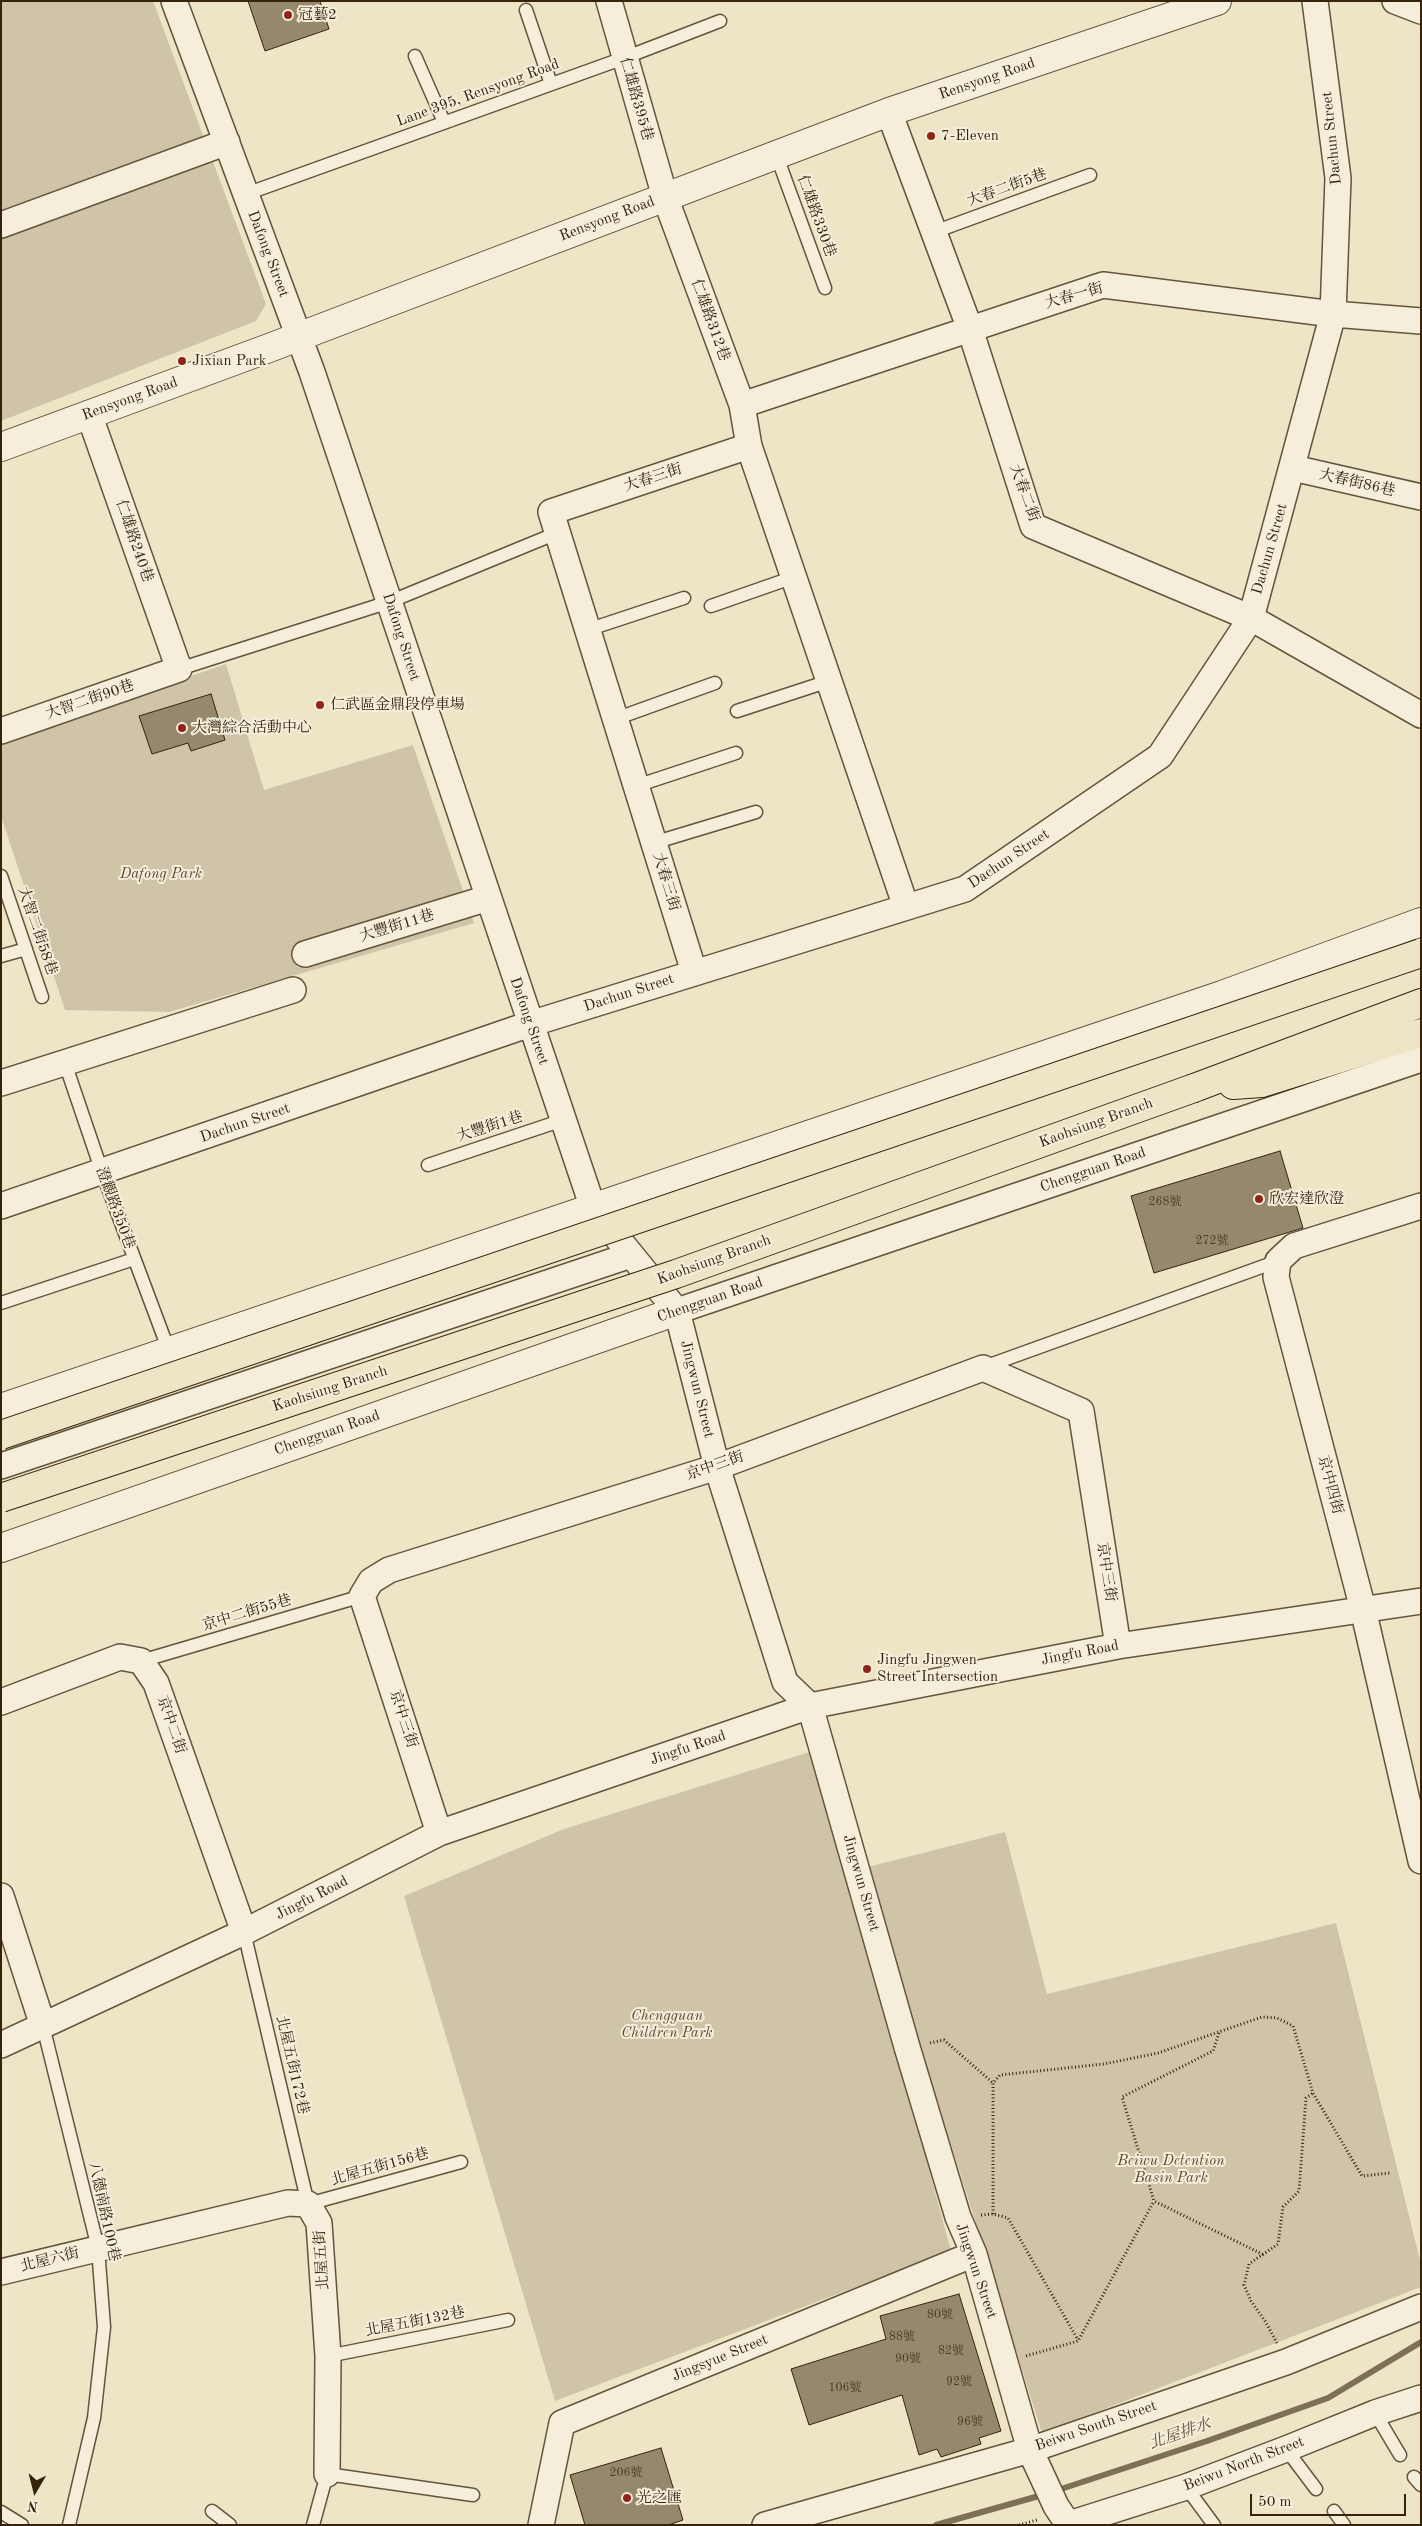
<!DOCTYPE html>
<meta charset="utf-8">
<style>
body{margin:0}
#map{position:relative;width:1422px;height:2526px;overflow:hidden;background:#eee5c7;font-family:"Old Standard TT",serif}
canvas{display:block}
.frame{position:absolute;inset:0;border:2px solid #35230c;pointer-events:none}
.north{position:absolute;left:10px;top:2466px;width:50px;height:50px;-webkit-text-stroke:4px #f4eedb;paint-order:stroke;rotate:188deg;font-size:14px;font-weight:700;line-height:20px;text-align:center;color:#35230c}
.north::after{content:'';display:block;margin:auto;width:18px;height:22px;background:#35230c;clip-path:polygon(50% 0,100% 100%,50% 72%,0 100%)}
.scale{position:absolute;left:1250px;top:2494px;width:156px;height:22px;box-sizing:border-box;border:2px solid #35230c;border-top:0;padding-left:6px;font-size:15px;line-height:18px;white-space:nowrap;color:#35230c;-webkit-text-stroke:4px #f4eedb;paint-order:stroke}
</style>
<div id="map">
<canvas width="1422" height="2526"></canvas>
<div class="frame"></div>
<div class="north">N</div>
<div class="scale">50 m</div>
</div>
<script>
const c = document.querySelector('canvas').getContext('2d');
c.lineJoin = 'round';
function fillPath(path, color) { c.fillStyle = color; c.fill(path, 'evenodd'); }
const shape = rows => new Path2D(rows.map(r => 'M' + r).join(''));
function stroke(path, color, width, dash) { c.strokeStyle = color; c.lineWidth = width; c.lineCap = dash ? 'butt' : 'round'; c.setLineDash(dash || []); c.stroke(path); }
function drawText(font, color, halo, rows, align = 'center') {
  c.font = font + ' "Old Standard TT","Noto Serif TC",serif'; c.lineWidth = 4; c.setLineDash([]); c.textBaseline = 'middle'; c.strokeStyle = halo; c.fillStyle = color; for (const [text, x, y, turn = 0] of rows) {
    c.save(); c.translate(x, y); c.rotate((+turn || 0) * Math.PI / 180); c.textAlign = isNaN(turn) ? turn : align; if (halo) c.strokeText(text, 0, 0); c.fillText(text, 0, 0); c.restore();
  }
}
fillPath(shape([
 [1,1,153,1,266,304,256,321,1,421],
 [226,664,264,790,413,745,474,923,169,1012,65,1010,1,816,1,741],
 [816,1750,951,2251,555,2401,404,1896,564,1829],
 [1005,1832,1047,1994,1336,1923,1421,2264,1421,2287,1042,2433,864,1868]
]), '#cfc4a7');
stroke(shape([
 [1055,2491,1207,2441,1328,2398,1421,2342],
 [936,2525,1046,2494]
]), '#7e7056', 6);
const building = shape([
 [248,1,320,1,329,29,265,51,248,1],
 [211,694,225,740,191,751,188,743,152,754,139,716,211,694],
 [1280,1151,1303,1228,1154,1273,1131,1196,1280,1151],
 [959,2294,1001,2431,979,2438,981,2444,941,2457,937,2449,919,2455,902,2395,809,2425,791,2369,886,2339,880,2316,959,2294],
 [661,2448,683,2520,668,2525,585,2525,570,2475,661,2448]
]);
fillPath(building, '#95886d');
stroke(building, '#35230c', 1);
const service = shape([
 [526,10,551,84],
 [415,56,444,122],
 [776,154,825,288],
 [246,194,624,58,720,21],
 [934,232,1090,175],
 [711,606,794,577],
 [587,630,684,598],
 [179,669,389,602,557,533],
 [737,711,829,681],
 [615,719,715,683],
 [636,786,736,753],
 [653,843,756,812],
 [1,876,42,997],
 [1,956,26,949],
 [65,1063,102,1172,169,1351],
 [428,1165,563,1120],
 [1,1303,134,1259],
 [984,1367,1278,1261],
 [141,1661,362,1596],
 [244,1932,308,2204,461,2162],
 [43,2026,98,2248,104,2327,94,2418,69,2525],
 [328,2356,508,2320],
 [1375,2413,1400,2455],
 [1286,2449,1316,2489],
 [1414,2477,1421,2485],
 [1186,2487,1214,2525],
 [212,2511,230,2525],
 [1334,2511,1344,2525],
 [1,2512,22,2525],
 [313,2525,327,2474,473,2495]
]);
const minor = shape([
 [174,1,312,372,593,1208,677,1311,717,1467,785,1682,810,1706,907,2047,958,2217,974,2254,1030,2450,1056,2506,1068,2524],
 [609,1,665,197,742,405,749,446],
 [1395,1,1421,11],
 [889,112,970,329,1033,526,1251,618,1421,715],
 [1,225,227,142],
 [742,405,1103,285,1333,314,1421,321],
 [1293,468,1421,497],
 [1,731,179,669,89,414],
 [305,954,488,898],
 [694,972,551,512,749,446,906,907],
 [1,1083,293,990],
 [1,1206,530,1024,965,889,1160,756,1251,618,1333,314,1338,178,1315,1],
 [1421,1206,1294,1246,1278,1261,1276,1277,1363,1609,1421,1861],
 [677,1311,1421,1059],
 [1,1466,631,1255],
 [1,1702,120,1657,141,1661,156,1683,244,1932],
 [439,1833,362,1596,371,1581,389,1570,717,1467,983,1368,1081,1411,1118,1646],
 [1,1896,43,2026],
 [1,2045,244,1932,439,1833,810,1706,1118,1646,1421,1601],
 [1,2272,288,2203,308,2204,319,2223,328,2356,327,2474],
 [541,2525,562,2423,974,2254],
 [765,2525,1030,2450,1286,2362,1421,2307],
 [1066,2525,1186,2487,1286,2449,1375,2413,1421,2398]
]);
const tertiary = shape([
 [1,447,269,348,889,112,1217,1],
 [1,1408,1222,995,1421,922],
 [1,1548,677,1311]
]);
const motorway = shape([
 [1233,1085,1262,1083,1421,1033],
 [1194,1088,1421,1003]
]);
stroke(service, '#63543b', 15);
stroke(minor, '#63543b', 28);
stroke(tertiary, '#63543b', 30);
stroke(motorway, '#35230c', 30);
stroke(shape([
 [1219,2033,1213,2051,1122,2097,1154,2201,1264,2255],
 [930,2043,944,2040,993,2083],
 [993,2214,993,2083,1000,2075,1104,2064,1158,2053,1262,2017,1277,2018,1293,2026,1313,2093,1362,2176,1390,2173],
 [981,2215,993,2214,1008,2218,1078,2340],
 [1277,2343,1265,2321,1251,2301,1244,2285,1249,2264,1278,2244,1283,2207,1299,2191,1306,2098,1313,2093],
 [1026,2356,1078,2341,1154,2201],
 [1019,2525,1037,2520]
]), '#35230c', 3, [1, 2.5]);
stroke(service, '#f4eedb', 12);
stroke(minor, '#f4eedb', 25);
stroke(tertiary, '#f4eedb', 28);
stroke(motorway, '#eee5c7', 28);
const motorwayBridge = shape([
 [1,1435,1421,953],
 [1,1498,676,1274,1194,1088]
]);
stroke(motorwayBridge, '#35230c', 30, []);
stroke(motorwayBridge, '#eee5c7', 28);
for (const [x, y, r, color] of [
 [288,15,5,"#8f2418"],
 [931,136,5,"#8f2418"],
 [182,361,5,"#8f2418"],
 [320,705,5,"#8f2418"],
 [182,728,5,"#8f2418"],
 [1259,1199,5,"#8f2418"],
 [867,1669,5,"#8f2418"],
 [627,2498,5,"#8f2418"]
]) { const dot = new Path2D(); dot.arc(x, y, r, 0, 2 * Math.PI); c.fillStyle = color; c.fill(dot); stroke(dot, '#f4eedb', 2); }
drawText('12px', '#4d3c24', null, [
 ["268號",1165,1202],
 ["272號",1212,1241],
 ["80號",940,2315],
 ["88號",902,2337],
 ["82號",951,2351],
 ["90號",908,2359],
 ["92號",959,2382],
 ["106號",845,2388],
 ["96號",970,2422],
 ["206號",626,2473]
]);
drawText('15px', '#35230c', '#f4eedb', [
 ["冠藝2",298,15],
 ["7-Eleven",941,136],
 ["Jixian Park",192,361],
 ["仁武區金鼎段停車場",330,705],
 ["大灣綜合活動中心",192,728],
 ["欣宏達欣澄",1269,1199],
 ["Jingfu Jingwen",877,1660],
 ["Street Intersection",877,1677],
 ["光之匯",637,2498]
], 'left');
drawText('15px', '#35230c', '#f4eedb', [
 ["Rensyong Road",987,79,-19],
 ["Lane 395, Rensyong Road",478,93,-20],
 ["仁雄路395巷",636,99,74],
 ["Dachun Street",1332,138,-96],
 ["大春二街5巷",1007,188,-20],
 ["仁雄路330巷",816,216,70],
 ["Rensyong Road",607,219,-21],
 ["Dafong Street",268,254,69],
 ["大春一街",1074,296,-16],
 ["仁雄路312巷",710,320,70],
 ["Rensyong Road",130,399,-20],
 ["大春三街",653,478,-18],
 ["大春街86巷",1357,483,13],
 ["大春二街",1024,493,70],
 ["仁雄路240巷",134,541,71],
 ["Dachun Street",1270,549,-74],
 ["Dafong Street",401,637,72],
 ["大智二街90巷",90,700,-19],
 ["Dachun Street",1009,859,-34],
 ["大春三街",666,882,73],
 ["大豐街11巷",397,926,-17],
 ["大智二街58巷",37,931,71],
 ["Dachun Street",629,993,-18],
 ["Dafong Street",529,1021,71],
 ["Dachun Street",245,1123,-19],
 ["Kaohsiung Branch",1096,1123,-20],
 ["大豐街1巷",490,1127,-18],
 ["Chengguan Road",1093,1170,-19],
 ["澄觀路350巷",115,1208,70],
 ["Kaohsiung Branch",714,1260,-20],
 ["Chengguan Road",710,1300,-19],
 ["Kaohsiung Branch",330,1389,-18],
 ["Jingwun Street",697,1389,76],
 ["Chengguan Road",327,1433,-19],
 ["京中三街",715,1466,-19],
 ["京中四街",1330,1485,75],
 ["京中三街",1106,1572,81],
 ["京中二街55巷",247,1613,-17],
 ["Jingfu Road",1080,1653,-11],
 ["京中三街",403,1719,72],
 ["京中二街",171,1725,71],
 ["Jingfu Road",688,1748,-19],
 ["Jingwun Street",861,1883,74],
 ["Jingfu Road",312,1898,-27],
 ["北屋五街172巷",292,2065,77],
 ["北屋五街156巷",380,2167,-16],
 ["八德南路100巷",104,2212,78],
 ["北屋六街",50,2260,-14],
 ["北屋五街",322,2260,-94],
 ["Jingwun Street",976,2271,71],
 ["北屋五街132巷",415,2322,-11],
 ["Jingsyue Street",720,2358,-22],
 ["Beiwu South Street",1096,2426,-19],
 ["Beiwu North Street",1244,2464,-21]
]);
drawText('italic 15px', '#5c4b33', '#f4eedb', [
 ["Dafong Park",161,874],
 ["Chengguan",667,2016],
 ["Children Park",667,2033],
 ["Beiwu Detention",1171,2161],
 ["Basin Park",1171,2178]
]);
drawText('italic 16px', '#605037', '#f4eedb', [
 ["北屋排水",1180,2434,-19]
]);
</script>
